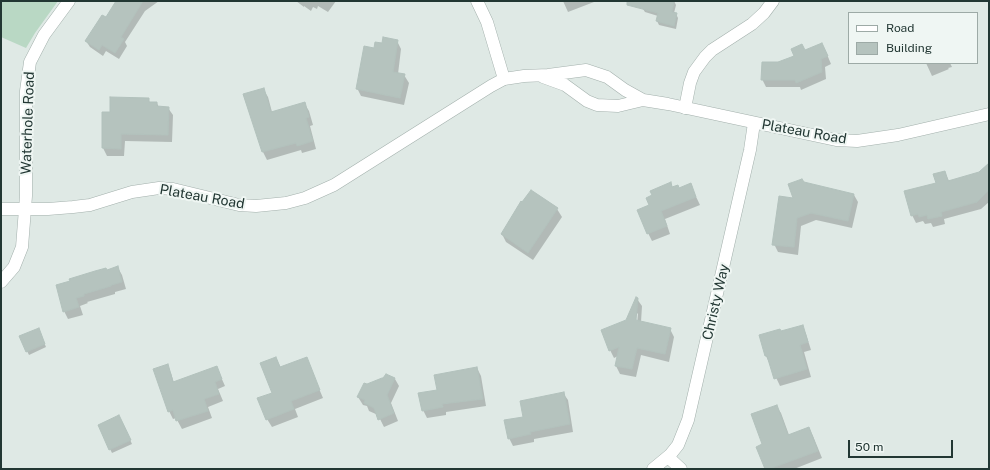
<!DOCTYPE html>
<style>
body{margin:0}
#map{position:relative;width:990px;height:470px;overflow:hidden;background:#dfe9e5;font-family:"Public Sans",sans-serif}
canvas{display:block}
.frame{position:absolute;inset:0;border:2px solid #223733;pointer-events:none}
.legend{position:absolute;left:848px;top:12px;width:130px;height:52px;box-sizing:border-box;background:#eff6f3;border:1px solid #9daaa6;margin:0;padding:5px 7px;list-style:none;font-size:12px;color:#223733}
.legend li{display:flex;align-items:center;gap:8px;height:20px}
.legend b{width:20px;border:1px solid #9daaa6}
.scale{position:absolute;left:848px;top:440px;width:105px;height:18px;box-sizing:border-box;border:2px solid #223733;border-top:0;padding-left:5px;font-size:12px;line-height:14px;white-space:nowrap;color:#223733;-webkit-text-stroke:3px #eff6f3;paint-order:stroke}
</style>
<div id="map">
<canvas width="990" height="470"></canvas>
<div class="frame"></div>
<ul class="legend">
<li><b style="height:5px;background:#fff"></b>Road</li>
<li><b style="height:11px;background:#b5c3be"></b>Building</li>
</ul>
<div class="scale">50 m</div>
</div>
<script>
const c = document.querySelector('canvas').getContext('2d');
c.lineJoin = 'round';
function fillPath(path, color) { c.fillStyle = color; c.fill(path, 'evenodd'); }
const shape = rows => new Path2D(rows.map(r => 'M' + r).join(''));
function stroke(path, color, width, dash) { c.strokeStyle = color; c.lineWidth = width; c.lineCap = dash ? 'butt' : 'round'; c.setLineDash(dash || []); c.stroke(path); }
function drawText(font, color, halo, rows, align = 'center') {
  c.font = font + ' "Public Sans",sans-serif'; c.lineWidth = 4; c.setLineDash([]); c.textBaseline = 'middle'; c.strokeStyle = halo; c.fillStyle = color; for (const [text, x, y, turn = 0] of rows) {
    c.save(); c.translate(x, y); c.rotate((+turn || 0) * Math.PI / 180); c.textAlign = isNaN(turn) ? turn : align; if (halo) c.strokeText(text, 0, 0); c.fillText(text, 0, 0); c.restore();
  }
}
fillPath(shape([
 [1,1,58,1,35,33,26,48,1,37]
]), '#b9d8c4');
fillPath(shape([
 [117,1,159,1,145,11,125,42,127,46,119,59,106,51,103,56,90,47,86,41,106,19],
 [296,1,336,1,328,12,318,6,317,9,313,7,311,11,304,6,304,7],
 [563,1,594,1,594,2,568,12],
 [645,1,674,1,676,5,674,13,676,14,678,18,676,29,659,25,657,21,658,16,645,12,643,9],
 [397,41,401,49,398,74,404,75,409,83,404,105,361,96,357,88,375,49,383,44],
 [805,51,826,52,831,64,825,67,826,79,801,90,800,87,766,87,762,79,778,64],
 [926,63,950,63,952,67,948,68,949,69,932,76],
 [263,89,268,97,272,112,304,103,309,111,313,125,310,126,316,149,302,153,301,150,267,160,263,152,244,95],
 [148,99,150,103,157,103,159,108,168,108,173,115,172,142,125,141,124,156,107,156,103,148,103,113,111,113],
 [989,165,989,202,981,209,944,219,945,224,933,227,931,223,925,224,923,221,916,223,912,215,937,184,945,172,949,181,980,173],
 [804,183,854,195,858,202,852,228,816,220,801,226,798,255,778,252,774,244,795,199],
 [670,184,673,188,678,189,690,184,700,205,665,219,670,234,652,241,648,233,650,205,653,196],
 [557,209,562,217,533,260,506,242,502,234],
 [118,268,122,275,126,289,115,292,115,294,87,302,88,303,80,306,83,315,68,319,64,311,71,282],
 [637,299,642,306,641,322,670,329,674,337,669,362,641,355,636,377,620,374,616,366,618,356,614,358,610,350,627,320],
 [638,313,637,325,635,325,636,315],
 [802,326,806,334,811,350,804,352,811,377,780,386,766,356,781,332],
 [40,333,46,347,29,355,27,351],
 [276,358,281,368,306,358,323,398,295,409,298,417,272,427,267,419,273,393],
 [167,366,171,373,174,383,217,368,225,386,218,389,223,401,208,407,212,418,182,429,176,418,173,419,169,411],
 [477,368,481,376,486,406,446,412,446,415,427,418,423,410,438,390],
 [386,375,395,379,399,386,391,403,398,421,384,427,378,415,369,411,367,406,363,405,358,397,367,385,383,379],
 [563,393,568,400,573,432,534,439,534,442,513,446,509,438,524,417],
 [776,406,781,413,789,435,809,428,813,436,822,458,794,469,766,469],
 [121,420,132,444,112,453,110,449]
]), '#0003');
const building = shape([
 [116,1,143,1,121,37,124,39,115,53,102,45,99,50,85,41,102,15,106,17,116,1],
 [627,1,674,1,672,12,677,13,674,26,656,21,658,13,627,5,627,1],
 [383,37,398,40,393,72,405,74,400,98,356,89,364,46,374,48,375,42,382,43,383,37],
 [822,43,828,56,821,59,822,72,796,83,795,80,761,80,762,62,778,62,794,56,791,49,802,44,805,50,822,43],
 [264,88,271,112,305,102,309,117,306,118,313,141,297,146,296,143,262,152,243,94,264,88],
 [110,97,149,98,149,102,157,102,157,106,169,107,168,135,121,134,121,149,102,148,102,112,110,112,110,97],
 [989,163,989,190,977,202,941,212,942,216,928,219,927,215,919,217,918,214,911,216,904,191,936,183,933,174,945,171,948,181,979,172,989,163],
 [802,179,804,182,854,194,848,221,811,213,797,218,794,247,772,245,779,196,793,198,788,184,802,179],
 [671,182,672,187,678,185,679,188,691,183,696,197,661,211,667,226,647,234,637,210,649,205,646,198,652,195,650,191,671,182],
 [531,190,558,208,528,253,501,234,521,201,522,202,531,190],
 [118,266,122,282,111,285,111,286,84,294,84,296,76,298,79,307,63,312,56,285,70,281,69,279,95,271,106,268,107,270,118,266],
 [636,297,638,298,636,320,671,328,665,354,637,348,632,369,615,366,619,347,609,351,601,330,626,320,636,297],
 [803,325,808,342,800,345,807,369,774,379,767,356,765,356,759,335,780,329,781,331,803,325],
 [39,328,45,344,26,352,19,336,39,328],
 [276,357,280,367,307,357,320,390,291,401,294,409,266,420,257,398,272,393,260,363,276,357],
 [168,364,173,382,217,366,222,379,215,382,219,394,204,399,208,411,176,421,173,410,168,412,153,369,168,364],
 [477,367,483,399,442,404,443,407,422,411,418,393,437,390,434,375,477,367],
 [386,374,395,378,387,395,394,413,378,420,374,408,364,403,365,400,357,397,364,383,367,384,382,378,383,378,386,374],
 [564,392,570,424,530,432,531,434,508,439,504,420,523,417,520,401,564,392],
 [777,405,788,435,809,427,818,451,769,469,765,469,756,447,762,444,751,414,777,405],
 [119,415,131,440,109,450,98,425,119,415]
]);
fillPath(building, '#b5c3be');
stroke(building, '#b2c1bc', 1);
const minor = shape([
 [477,1,487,22,504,79],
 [685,108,690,83,694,72,705,57,712,50,752,24,764,13,773,1],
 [1,282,14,267,22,247,26,196,26,91,30,62,44,35,69,1],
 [668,457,681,469],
 [653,469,670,455,678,445,688,420,750,150,754,123]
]);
const tertiary = shape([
 [543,77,565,85,587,101,597,105,618,106,643,100],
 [1,209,48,209,73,207,90,205,132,192,159,188,173,189,239,205,256,206,286,203,305,198,334,185,491,86,504,79,524,76,548,75,586,70,607,77,625,90,643,100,668,104,836,140,857,141,898,135,989,114]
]);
stroke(minor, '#a3b0ac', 13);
stroke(tertiary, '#a3b0ac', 13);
stroke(minor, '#fff', 12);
stroke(tertiary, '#fff', 12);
drawText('14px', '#223733', '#eff6f3', [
 ["Waterhole Road",28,123,-88],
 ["Plateau Road",804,132,10],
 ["Plateau Road",202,197,10],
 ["Christy Way",716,302,-77]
]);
</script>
